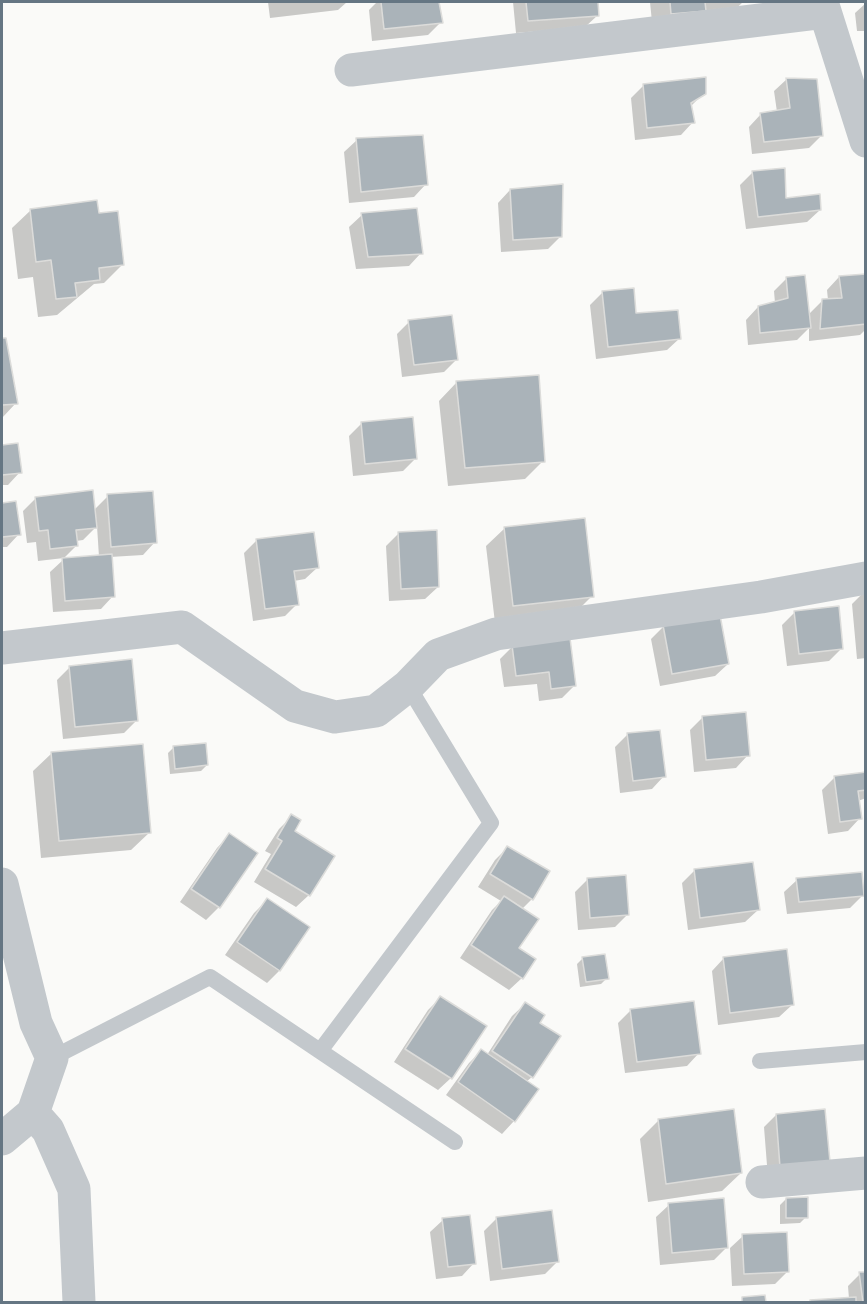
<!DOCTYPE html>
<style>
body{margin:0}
#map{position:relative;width:867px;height:1304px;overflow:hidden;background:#fafaf8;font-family:"Work Sans",sans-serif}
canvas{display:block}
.frame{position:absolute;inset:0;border:3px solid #657683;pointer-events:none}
</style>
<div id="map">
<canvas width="867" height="1304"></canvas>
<div class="frame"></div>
</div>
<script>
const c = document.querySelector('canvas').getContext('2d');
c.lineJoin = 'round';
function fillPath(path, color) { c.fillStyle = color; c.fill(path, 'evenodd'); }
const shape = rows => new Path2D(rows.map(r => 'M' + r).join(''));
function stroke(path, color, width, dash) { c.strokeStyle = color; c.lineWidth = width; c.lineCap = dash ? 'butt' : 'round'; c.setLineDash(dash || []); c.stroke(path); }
fillPath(shape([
 [268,2,347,2,338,10,270,18],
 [377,2,437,2,441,22,428,35,372,41,369,10],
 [513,2,597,2,598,15,585,27,516,33],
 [650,2,743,2,729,15,653,32],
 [866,3,866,31,857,31,855,13],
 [787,79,822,135,809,148,752,154,749,127,761,114,777,112,774,91],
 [644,85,704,93,691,106,693,122,681,135,635,140,631,98],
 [357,140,426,184,414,197,349,203,344,152],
 [753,172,785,200,820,210,807,222,746,229,740,185],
 [510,190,561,236,548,249,501,252,498,203],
 [31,210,97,215,123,264,104,283,94,284,57,315,38,317,33,277,18,279,12,228],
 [362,215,421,253,409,266,356,269,349,227],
 [866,275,866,329,860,335,809,341,809,328,797,340,748,345,746,320,758,307,775,303,774,291,787,278,808,315,822,301,828,300,827,290,839,277],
 [603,292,635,315,680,338,667,350,596,359,590,305],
 [409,322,456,360,444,372,402,377,397,334],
 [2,340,5,340,16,403,2,418],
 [457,382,543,461,525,479,448,486,439,401],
 [361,424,416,458,403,471,353,476,349,436],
 [17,445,20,472,8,485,2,485,2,447],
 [108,496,155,542,143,555,110,557,113,596,101,609,53,612,50,572,63,560,99,557,97,526,83,540,76,541,77,545,64,558,38,561,36,542,27,543,23,511,35,499,94,510],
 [15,502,19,534,7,547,2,547,2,504],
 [505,528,592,596,574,614,495,623,486,546],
 [399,533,438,587,425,599,389,601,386,546],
 [256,541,318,567,305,579,294,581,297,604,285,616,253,621,244,553],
 [865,591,866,658,857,659,852,604],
 [795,612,842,648,829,661,787,666,782,625],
 [664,626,728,664,715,676,660,686,651,639],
 [513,646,574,686,562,698,539,701,537,684,504,687,500,659],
 [70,667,136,721,124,733,63,739,57,680],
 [703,717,748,755,736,768,694,772,690,730],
 [627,735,664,776,652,789,620,793,615,747],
 [174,747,207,765,201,771,170,774,168,753],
 [52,753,150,832,131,850,41,858,33,771],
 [866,774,866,798,858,801,860,818,848,831,828,834,822,790,834,778],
 [292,816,293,831,309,895,296,907,254,882,271,854,265,851,279,829],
 [229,835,256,854,219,907,206,920,180,902,217,848],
 [508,847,548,872,532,899,522,909,517,948,522,978,509,990,460,958,492,910,501,901,478,887,495,860],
 [694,871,758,910,745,922,688,930,682,883],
 [588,879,627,915,615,927,578,930,575,892],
 [797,880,863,895,850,908,787,914,784,892],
 [267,900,308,928,279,971,267,983,225,955,254,913],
 [583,958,607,978,601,984,580,987,577,964],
 [724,958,792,1005,779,1017,718,1025,712,971],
 [440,998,451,1078,438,1090,394,1062,428,1010],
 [525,1004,538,1023,532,1077,526,1082,514,1121,502,1134,446,1095,469,1063,481,1051,487,1055,512,1016],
 [631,1010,699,1053,687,1066,625,1073,618,1023],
 [776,1115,829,1161,768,1178,764,1127],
 [658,1121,741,1173,722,1191,648,1202,640,1139],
 [786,1199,806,1217,800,1223,780,1224,780,1205],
 [669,1205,727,1247,714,1260,660,1265,656,1217],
 [496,1219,557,1262,545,1274,490,1281,484,1231],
 [443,1220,474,1263,462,1276,436,1279,430,1232],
 [743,1236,788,1271,775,1284,732,1286,730,1248],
 [866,1273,866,1302,810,1302,849,1299,848,1286,860,1274]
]), '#0003');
const building = shape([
 [381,2,439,2,443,23,384,29,381,2],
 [526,2,598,2,599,16,528,21,526,2],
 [670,2,709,2,705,2,706,11,671,14,670,2],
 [706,77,706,94,691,103,695,123,647,128,643,84,706,77],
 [786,78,817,79,823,136,764,142,760,113,790,108,786,78],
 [423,135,428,185,361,192,356,138,423,135],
 [785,168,786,198,820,194,821,210,758,217,752,171,785,168],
 [563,184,562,237,513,240,510,189,563,184],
 [97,200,99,213,118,211,124,265,99,268,100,280,75,283,77,297,56,299,51,260,36,262,30,209,97,200],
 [417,208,423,254,368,257,361,213,417,208],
 [866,274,866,324,820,329,822,299,842,298,839,276,866,274],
 [805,275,811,328,760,333,758,306,788,298,786,277,805,275],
 [634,288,636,313,678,310,681,339,608,347,602,291,634,288],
 [452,315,458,360,414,365,408,320,452,315],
 [2,338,6,338,18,404,2,405,2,338],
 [539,375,545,462,465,468,456,381,539,375],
 [413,417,417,459,365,464,361,422,413,417],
 [18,443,22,473,2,475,2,445,18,443],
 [93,490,97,528,76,530,78,546,50,549,48,530,39,531,35,497,93,490],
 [153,491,157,543,111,547,107,494,153,491],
 [16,501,21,535,2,537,2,503,16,501],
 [585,518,594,597,513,606,504,527,585,518],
 [437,530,439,587,401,589,398,532,437,530],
 [314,532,319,568,294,571,299,605,265,609,256,539,314,532],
 [112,554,115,597,65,601,62,558,112,554],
 [839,606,843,649,799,654,794,611,839,606],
 [720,615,729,664,672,674,663,625,720,615],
 [570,638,576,686,551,689,549,672,516,676,512,645,570,638],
 [132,659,138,721,75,727,69,666,132,659],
 [746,712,750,756,706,760,702,716,746,712],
 [660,730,666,777,633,781,627,733,660,730],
 [206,743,208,765,175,769,173,746,206,743],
 [143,744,151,833,59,841,51,752,143,744],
 [866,772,866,790,858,791,862,819,840,822,834,776,866,772],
 [291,814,301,820,295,831,335,856,310,896,265,869,282,841,277,838,291,814],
 [229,833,258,853,220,908,191,889,229,833],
 [507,846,550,871,533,900,490,874,507,846],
 [753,862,760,910,700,918,694,869,753,862],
 [862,872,864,896,799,902,796,878,862,872],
 [626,875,629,915,590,918,587,878,626,875],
 [504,896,539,919,519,948,536,959,523,979,471,945,504,896],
 [267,898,310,927,280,971,237,942,267,898],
 [787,949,794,1005,730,1013,723,957,787,949],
 [605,954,609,979,586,982,582,957,605,954],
 [440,996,487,1026,452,1079,405,1049,440,996],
 [694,1001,701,1054,637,1062,630,1009,694,1001],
 [525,1002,545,1015,540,1023,561,1036,533,1078,492,1051,525,1002],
 [481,1049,539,1089,515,1122,458,1082,481,1049],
 [734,1109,742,1173,666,1184,658,1119,734,1109],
 [825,1109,830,1162,780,1167,776,1114,825,1109],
 [808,1197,808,1218,786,1218,786,1198,808,1197],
 [724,1198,728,1248,672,1253,668,1203,724,1198],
 [552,1210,559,1262,502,1269,496,1217,552,1210],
 [470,1215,476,1264,448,1267,442,1218,470,1215],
 [787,1232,789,1272,744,1274,742,1234,787,1232],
 [859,1272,866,1272,866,1302,863,1302,859,1272],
 [765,1295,766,1302,742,1302,742,1297,765,1295],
 [856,1297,856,1302,810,1302,810,1300,856,1297]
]);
fillPath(building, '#aab3b9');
stroke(building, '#dcdcda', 1.5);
stroke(shape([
 [320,1051,491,823,408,686],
 [52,1058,210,977,455,1142],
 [760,1061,866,1052]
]), '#c3c8cc', 16);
stroke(shape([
 [822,2,866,141],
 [351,70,825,12],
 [2,648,182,627,295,706,335,717,376,711,408,686,438,655,496,634,761,597,866,578],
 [2,884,36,1023,52,1058,33,1113,2,1139],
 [33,1113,48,1130,74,1189,79,1302],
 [762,1182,866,1173]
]), '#c3c8cc', 33);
</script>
